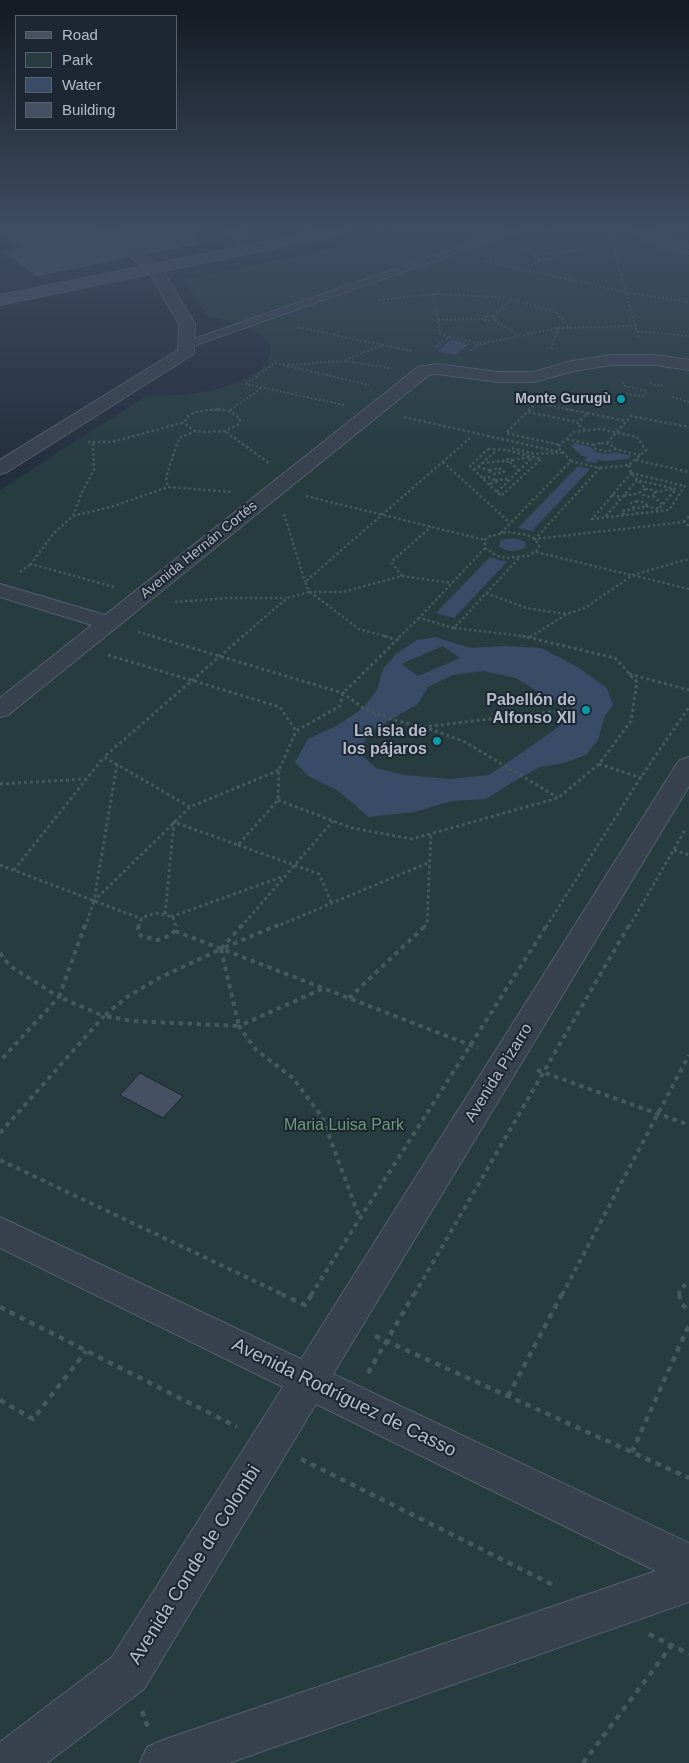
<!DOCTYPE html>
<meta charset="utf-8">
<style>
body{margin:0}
#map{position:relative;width:689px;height:1763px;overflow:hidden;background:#242f3e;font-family:Arial,sans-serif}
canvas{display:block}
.legend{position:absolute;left:15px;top:15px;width:162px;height:115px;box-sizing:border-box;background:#1d2633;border:1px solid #59626f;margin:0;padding:6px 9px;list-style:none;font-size:15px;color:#b4bcc9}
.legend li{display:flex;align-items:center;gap:10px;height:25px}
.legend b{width:25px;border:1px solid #59626f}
</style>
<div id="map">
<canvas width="689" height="1763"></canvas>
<ul class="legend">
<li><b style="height:6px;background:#465061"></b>Road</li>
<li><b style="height:14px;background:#263c3f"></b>Park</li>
<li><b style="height:14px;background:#394c67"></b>Water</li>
<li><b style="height:14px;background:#455162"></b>Building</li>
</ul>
</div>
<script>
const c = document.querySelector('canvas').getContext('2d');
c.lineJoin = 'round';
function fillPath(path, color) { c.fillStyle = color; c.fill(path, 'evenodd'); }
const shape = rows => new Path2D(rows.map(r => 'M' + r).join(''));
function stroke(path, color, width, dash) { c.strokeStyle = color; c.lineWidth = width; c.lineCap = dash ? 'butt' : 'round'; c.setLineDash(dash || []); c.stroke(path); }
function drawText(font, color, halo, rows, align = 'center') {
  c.font = font + ' Arial,sans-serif'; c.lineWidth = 4; c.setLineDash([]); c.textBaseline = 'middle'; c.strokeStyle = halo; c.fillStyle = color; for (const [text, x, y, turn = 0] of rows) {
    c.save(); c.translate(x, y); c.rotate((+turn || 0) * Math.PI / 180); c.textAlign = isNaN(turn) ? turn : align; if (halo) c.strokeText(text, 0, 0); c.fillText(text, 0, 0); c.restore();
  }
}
fillPath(shape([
 [416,231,689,231,689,1763,0,1763,0,490,146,396,180,395,211,391,240,382,258,372,268,362,271,348,262,335,220,318,208,316,183,280]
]), '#263c3f');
fillPath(shape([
 [452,340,469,344,454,355,437,351],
 [575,443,589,446,596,452,606,454,615,452,632,456,627,459,606,461,598,460,595,463,584,461,587,457,582,456,571,446],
 [578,466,590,469,532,531,518,528],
 [512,538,524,541,526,543,525,548,514,551,505,550,499,546,501,540],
 [490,557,507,562,454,618,436,613],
 [435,637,471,648,503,646,541,648,576,666,607,688,613,705,605,716,598,740,586,755,564,763,540,767,518,779,486,799,452,801,415,812,369,817,337,790,308,776,295,762,308,739,338,725,363,708,377,690,383,669,396,654,417,640],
 [443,646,460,658,418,676,401,664],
 [483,671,516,678,550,699,573,705,575,713,553,731,489,775,450,779,404,775,376,768,358,752,371,731,418,704,428,687,453,675]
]), '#394c67');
const building = shape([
 [0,231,96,231,129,258,36,277,3,251,19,248,0,231],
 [117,231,198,231,199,244,148,255,117,231],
 [140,1073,183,1096,163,1118,120,1095,140,1073]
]);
fillPath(building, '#455162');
stroke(building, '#1f2835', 1);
const service = shape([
 [505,231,519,231,190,347,182,347,180,345,182,343,505,231]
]);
const pedestrian = shape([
 [632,231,649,231,666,240,689,246,689,254,656,246,632,231],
 [611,355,655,355,689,360,689,370,655,365,611,365,574,371,534,382,497,382,438,374,429,375,8,715,0,717,0,698,92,625,0,597,0,584,105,615,418,367,438,364,497,372,533,372,572,361,611,355],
 [689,757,689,786,333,1374,689,1543,689,1602,229,1763,140,1763,147,1747,163,1740,656,1571,316,1404,144,1689,47,1763,0,1763,0,1742,112,1657,283,1387,0,1248,0,1217,301,1359,676,765,680,760,689,757]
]);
const minor = shape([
 [98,231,114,231,160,266,195,324,194,352,192,355,7,472,0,474,0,460,178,350,179,324,149,272,98,231],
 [228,231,242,231,255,249,253,252,243,252,228,231]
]);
const secondary = shape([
 [318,231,345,231,338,235,0,305,0,295,318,231]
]);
stroke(service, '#565f6c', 2);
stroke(pedestrian, '#565f6c', 2);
stroke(minor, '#565f6c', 2);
stroke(secondary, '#565f6c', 2);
stroke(shape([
 [613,231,612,242,639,339],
 [360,236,384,231],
 [534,236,547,231],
 [358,241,404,231],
 [520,249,535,254],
 [548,253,555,258,541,260,534,257,535,254,548,253],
 [554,255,612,242],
 [486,261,625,292,689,302],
 [525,270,541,260],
 [434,294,440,334,449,337,436,347],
 [379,300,434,294,500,297,541,307,558,314,570,328],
 [487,316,493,317,496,319,489,321,482,319,487,316],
 [493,316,512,299],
 [438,320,482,319],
 [494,320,518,335],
 [298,327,382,345],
 [637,331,689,336],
 [449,337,479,343],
 [551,349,558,328],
 [470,351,480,344,558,328,635,326],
 [345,360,383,345,413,351],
 [288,365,344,361,389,368],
 [622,382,625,386,646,391,645,395,641,396,625,394],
 [650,383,657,386,662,385,660,384],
 [672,397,689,402],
 [344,405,246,384,275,363,369,385],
 [210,410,224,410],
 [230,410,263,387],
 [529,410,536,403,572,410]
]), '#44595c', 2, [2, 2]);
stroke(shape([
 [218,409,229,411,236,415,240,419,239,424,225,431,205,432,196,431,188,427,185,422,187,417,195,412,218,409],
 [530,409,506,433,560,445],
 [566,409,587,413],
 [229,411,232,409],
 [528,412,578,422],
 [404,417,564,453],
 [585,430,577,424,587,413,626,421],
 [196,431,179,438,166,477,168,487,232,492],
 [226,432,269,463],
 [567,439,594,445],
 [88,442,112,442,185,422],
 [601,443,610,444,615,448,607,452,594,448,594,445,601,443],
 [607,443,631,416,689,427],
 [512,448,535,454,558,453],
 [488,449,506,450,541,459,501,496,470,466,488,449],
 [614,449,640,455],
 [506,459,512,460,510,462,503,461,506,459],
 [512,460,531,457],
 [636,460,689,472],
 [571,461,558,447,574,432,600,429,637,437,646,450,629,465,600,468],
 [443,462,510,523],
 [510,462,519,471],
 [482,463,503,461],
 [629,465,631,473,646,489],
 [478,467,489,470],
 [499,468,504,472,494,474,488,471,499,468],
 [474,470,496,451],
 [631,473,685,486,669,510,592,519,631,473],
 [483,478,489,477,497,482,489,484],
 [495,480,509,479],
 [645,489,653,490,656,494,650,497,643,495,640,492,645,489],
 [497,492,533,457],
 [655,492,673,489],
 [612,495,622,497],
 [306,496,485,540],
 [624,496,640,493],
 [653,496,662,504],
 [636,501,643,502,647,505,641,508,633,507,631,503,636,501],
 [646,506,659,509],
 [284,514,305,582],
 [624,515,622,511,633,509,637,513],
 [73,516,82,492,94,470,93,443],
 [606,516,637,480,676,489,657,511],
 [684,522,689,516],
 [508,532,527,535,535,539,539,546,537,550,528,556,508,558,497,556,485,548,485,540,490,536,508,532],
 [501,533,571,461,600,468,535,539,684,522,689,526],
 [485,548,419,618,454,628,519,558],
 [536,552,689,589],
 [20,572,31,564],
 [402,576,391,562,431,527],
 [114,587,31,564,53,534,73,516,114,506,168,487],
 [309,592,343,592,402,576,452,583],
 [310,592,359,629,388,637],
 [486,593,526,608,567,614],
 [175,602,228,598,286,598],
 [454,628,531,637],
 [138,632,156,637],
 [242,637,287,598,309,592,305,582,470,438],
 [399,637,419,618],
 [530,637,567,614,585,608,633,575,689,559]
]), '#44595c', 2.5, [2.5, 2.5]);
stroke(shape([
 [152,636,343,693,363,708,391,719,433,730,465,742,557,797],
 [384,636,397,640],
 [108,655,280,707,296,731],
 [629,674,689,690],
 [423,727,574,709],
 [117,764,94,901,190,807,279,770],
 [599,764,642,778],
 [0,784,86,779],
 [278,800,352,828,412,839,558,798,599,764,631,721,637,682,615,658,522,636],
 [190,807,104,757,243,636],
 [238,845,319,874,332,904],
 [674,850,689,855],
 [0,865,142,919],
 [14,870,104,757],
 [165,914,174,822,238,845,278,800,279,770,296,731,340,706,343,693,401,636],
 [171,917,284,876],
 [85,927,94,901],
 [139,927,140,921,144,917,156,913,173,917,176,927],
 [241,927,333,821],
 [275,927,430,862],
 [424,927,427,924,431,833],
 [546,927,641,777,689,707],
 [629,927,685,830]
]), '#44595c', 3, [3, 3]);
stroke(shape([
 [85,925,59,997,104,1016],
 [139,925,138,929,141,936,158,940,169,936,175,931,177,925],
 [242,925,221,949,278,925],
 [175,931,478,1048],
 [221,949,239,1026,133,1021,104,1016,127,997,159,978,221,949],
 [0,953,10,966,59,997,0,1061],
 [322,989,239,1026,256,1050,293,1078,322,1117,360,1219],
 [349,998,426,925],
 [537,1070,689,1125],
 [0,1133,104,1016],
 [0,1160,284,1295],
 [311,1295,547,925],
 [414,1295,629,925],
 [562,1295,689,1055],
 [679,1295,680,1289,689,1282]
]), '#44595c', 4, [4.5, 4.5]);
stroke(shape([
 [281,1294,305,1305,312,1294],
 [679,1294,681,1303,689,1311],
 [0,1307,237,1427],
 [375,1336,689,1478],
 [368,1373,414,1294],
 [508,1396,562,1294],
 [0,1400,33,1419,86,1351],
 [632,1452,689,1325],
 [301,1459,557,1587],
 [649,1634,689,1654],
 [142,1711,148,1728],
 [583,1763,672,1645]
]), '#44595c', 4.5, [5.5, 5.5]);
fillPath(service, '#38414e');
fillPath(pedestrian, '#38414e');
fillPath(minor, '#38414e');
fillPath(secondary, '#465061');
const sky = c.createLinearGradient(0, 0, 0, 478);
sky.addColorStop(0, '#141a22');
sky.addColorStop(0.48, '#3f4d63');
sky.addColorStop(1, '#3f4d6300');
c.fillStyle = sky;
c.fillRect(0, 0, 689, 478);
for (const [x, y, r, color] of [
 [621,399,5,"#0f9aa8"],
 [586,710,5,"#0f9aa8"],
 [437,741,5,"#0f9aa8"]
]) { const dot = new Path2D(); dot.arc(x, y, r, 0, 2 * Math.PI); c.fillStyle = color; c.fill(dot); stroke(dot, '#1d2633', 2); }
drawText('bold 14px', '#b4bcc9', '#1d2633', [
 ["Monte Gurugù",611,399]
], 'right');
drawText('14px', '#b4bcc9', '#1d2633', [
 ["Avenida Hernán Cortés",199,550,-39]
]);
drawText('bold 16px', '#b4bcc9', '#1d2633', [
 ["Pabellón de",576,701],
 ["Alfonso XII",576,719],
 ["La isla de",427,732],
 ["los pájaros",427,750]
], 'right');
drawText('16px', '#b4bcc9', '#1d2633', [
 ["Avenida Pizarro",499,1073,-58]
]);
drawText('16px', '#6b9a76', '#1d2633', [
 ["Maria Luisa Park",344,1126]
]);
drawText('19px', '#b4bcc9', '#1d2633', [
 ["Avenida Rodríguez de Casso",344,1398,26],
 ["Avenida Conde de Colombi",195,1565,-58]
]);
</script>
